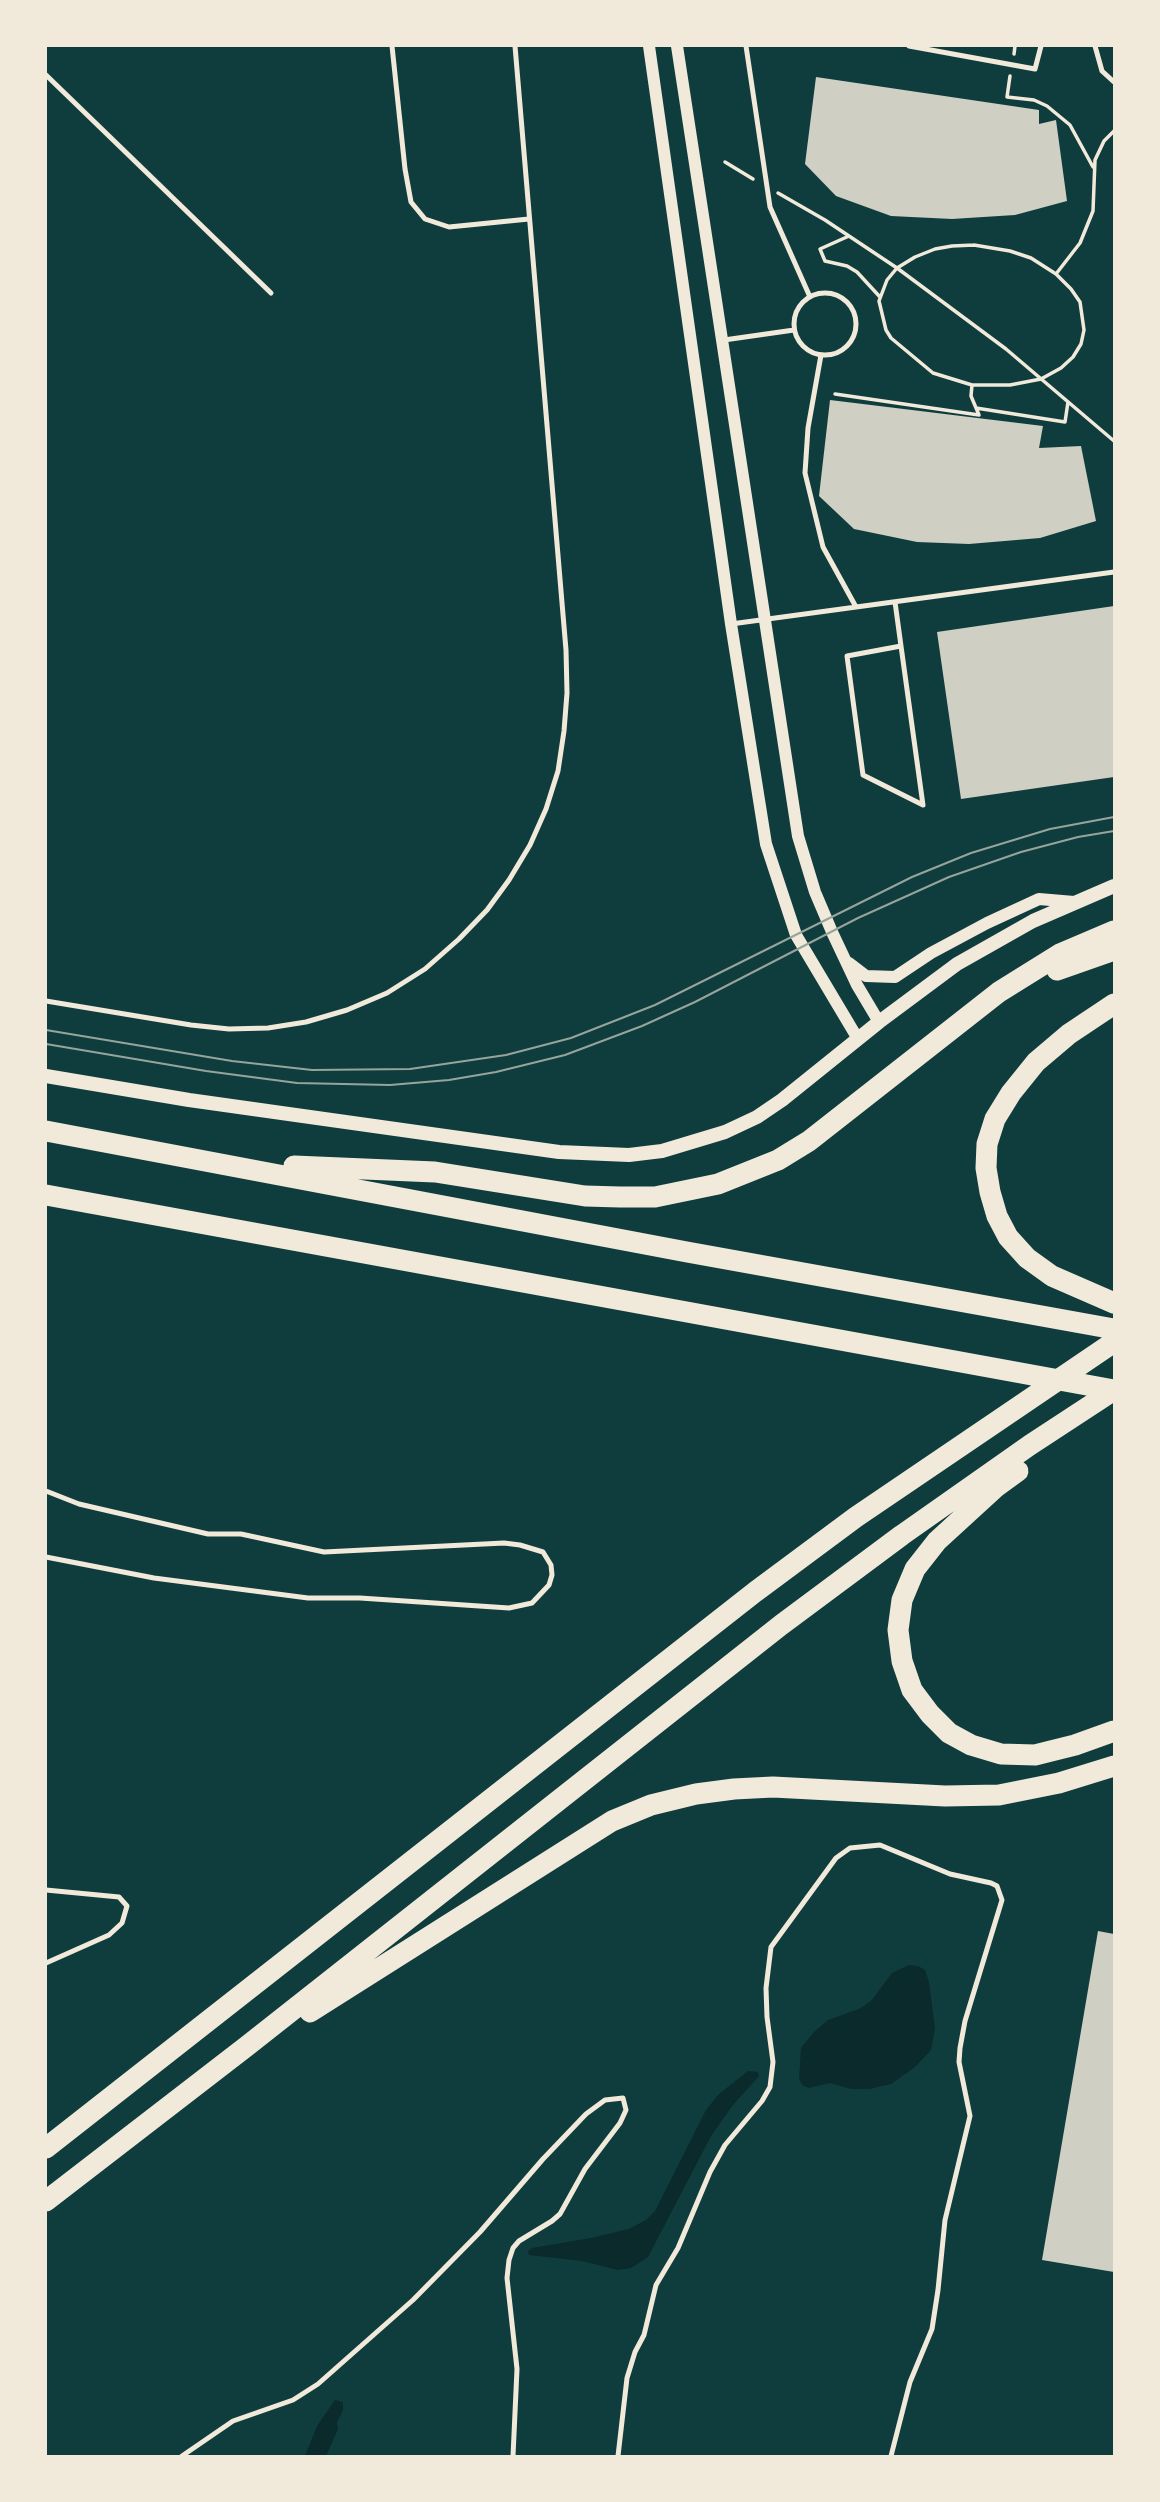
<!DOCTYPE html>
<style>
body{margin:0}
#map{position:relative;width:1160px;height:2502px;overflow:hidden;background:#0f3d3e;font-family:Mulish,sans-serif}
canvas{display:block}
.frame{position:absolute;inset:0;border:47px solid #f1e9da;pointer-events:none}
</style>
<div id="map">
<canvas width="1160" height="2502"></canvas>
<div class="frame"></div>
</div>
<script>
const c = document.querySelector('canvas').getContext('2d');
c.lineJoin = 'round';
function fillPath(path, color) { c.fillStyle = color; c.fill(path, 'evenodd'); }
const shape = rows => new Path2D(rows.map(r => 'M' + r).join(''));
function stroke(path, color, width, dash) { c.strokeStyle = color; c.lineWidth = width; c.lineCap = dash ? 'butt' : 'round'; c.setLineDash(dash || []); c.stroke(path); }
fillPath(shape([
 [909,1965,918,1966,925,1970,929,1982,935,2029,931,2050,915,2067,891,2084,869,2089,851,2089,830,2083,809,2088,803,2086,799,2079,801,2048,814,2032,828,2020,859,2009,871,2001,892,1973],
 [748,2071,758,2072,759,2076,733,2105,711,2136,648,2257,631,2268,618,2270,582,2261,529,2255,528,2251,532,2248,591,2238,629,2229,646,2220,655,2211,706,2110,719,2094],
 [335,2400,343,2402,343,2410,337,2422,338,2429,326,2456,305,2456,317,2426]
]), '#0a2a2b');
fillPath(shape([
 [816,77,1039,110,1039,124,1056,120,1067,201,1015,215,952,219,891,216,836,196,805,164],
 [830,400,1043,426,1039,448,1081,446,1096,521,1040,538,969,544,917,542,854,529,819,496],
 [1114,606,1114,777,961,799,937,632],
 [1098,1931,1114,1934,1114,2272,1042,2260]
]), '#cfcfc3');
stroke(shape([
 [1014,54,1015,46],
 [1010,76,1007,97,1034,100,1047,106,1070,125,1093,167],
 [725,162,753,179],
 [778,193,825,220,897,268,1006,349,1114,441],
 [849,236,820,249,825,261,847,266,857,272,880,297],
 [974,245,1010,251,1031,258,1056,274,1071,289,1080,302,1084,330,1081,344,1073,357,1061,368,1041,379,1010,385,972,385,933,373,891,338,886,330,879,301,887,280,897,268,915,257,935,249,952,246,974,245],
 [1056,274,1080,243,1093,211,1095,160,1104,141,1114,131],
 [972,385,971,396,979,415],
 [835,394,979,415],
 [976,408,1065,422,1068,402]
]), '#f1e9da', 3.5);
stroke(shape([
 [392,46,405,169,411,202,425,219,449,227,529,219],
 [746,46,770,207,810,297],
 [909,46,1035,69,1041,46],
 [1095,46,1102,71,1114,82],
 [46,75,271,293],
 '794 324a31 31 0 1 1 62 0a31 31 0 1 1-62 0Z',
 [724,340,794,330],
 [821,355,808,428,805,473,823,547,856,607],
 [895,602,901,646,923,805,863,775,847,656,901,646],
 [731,624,1114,572],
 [46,1001,191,1025,229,1029,268,1028,306,1022,347,1010,387,993,425,969,459,939,487,910,509,880,530,845,546,809,558,771,564,731,567,693,566,650,515,46],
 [46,1491,79,1504,208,1534,241,1534,324,1552,504,1543,520,1545,543,1552,551,1565,552,1575,549,1585,532,1603,509,1608,360,1598,308,1598,154,1578,46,1557],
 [46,1890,119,1897,127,1906,122,1923,109,1935,46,1963],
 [182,2456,233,2421,293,2400,318,2384,413,2300,480,2232,543,2159,586,2114,605,2100,623,2098,626,2110,620,2123,585,2169,560,2214,552,2221,519,2241,513,2248,509,2260,507,2278,517,2369,513,2456],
 [618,2456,627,2378,635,2352,644,2335,656,2285,678,2248,710,2172,725,2145,762,2101,770,2087,773,2062,767,2017,766,1988,771,1947,836,1858,850,1848,880,1845,950,1874,991,1883,997,1886,1002,1900,965,2021,960,2048,959,2062,970,2116,945,2220,938,2290,932,2329,910,2382,891,2456]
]), '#f1e9da', 5);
stroke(shape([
 [649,46,731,624,766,844,796,935,858,1039],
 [677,46,798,836,815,892,832,932,857,985,879,1022],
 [849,963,866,976,895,977,931,953,987,923,1039,899,1074,902]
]), '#f1e9da', 12);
stroke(shape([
 [46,1076,189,1100,559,1152,629,1155,662,1151,725,1132,757,1117,782,1100,879,1022,957,964,1033,921,1114,886]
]), '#f1e9da', 14);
stroke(shape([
 [1057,970,1114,950],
 [1114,1004,1069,1034,1036,1062,1011,1093,995,1119,987,1144,986,1168,990,1192,997,1216,1008,1237,1027,1258,1052,1276,1114,1303],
 [46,1131,687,1252,1114,1329],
 [294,1166,435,1172,585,1196,620,1197,655,1197,718,1184,778,1160,809,1141,999,992,1060,954,1114,931],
 [46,1195,1114,1390],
 [1018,1471,996,1487,937,1541,915,1569,902,1600,898,1630,902,1661,912,1690,930,1714,949,1733,971,1745,1001,1754,1035,1755,1075,1745,1114,1731],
 [310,2012,612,1821,651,1805,696,1794,734,1789,773,1787,945,1796,999,1795,1059,1783,1114,1766],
 [46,2148,755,1592,856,1517,1114,1342],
 [46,2201,247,2046,781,1625,902,1535,1030,1445,1114,1390]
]), '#f1e9da', 21);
stroke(shape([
 [46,1030,232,1061,312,1070,410,1069,506,1055,571,1038,655,1005,912,877,971,853,1050,829,1114,817],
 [46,1044,206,1071,297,1083,390,1085,449,1080,496,1072,565,1055,642,1026,695,1002,858,918,949,877,1021,852,1078,837,1114,831]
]), '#97a49c', 2);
</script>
